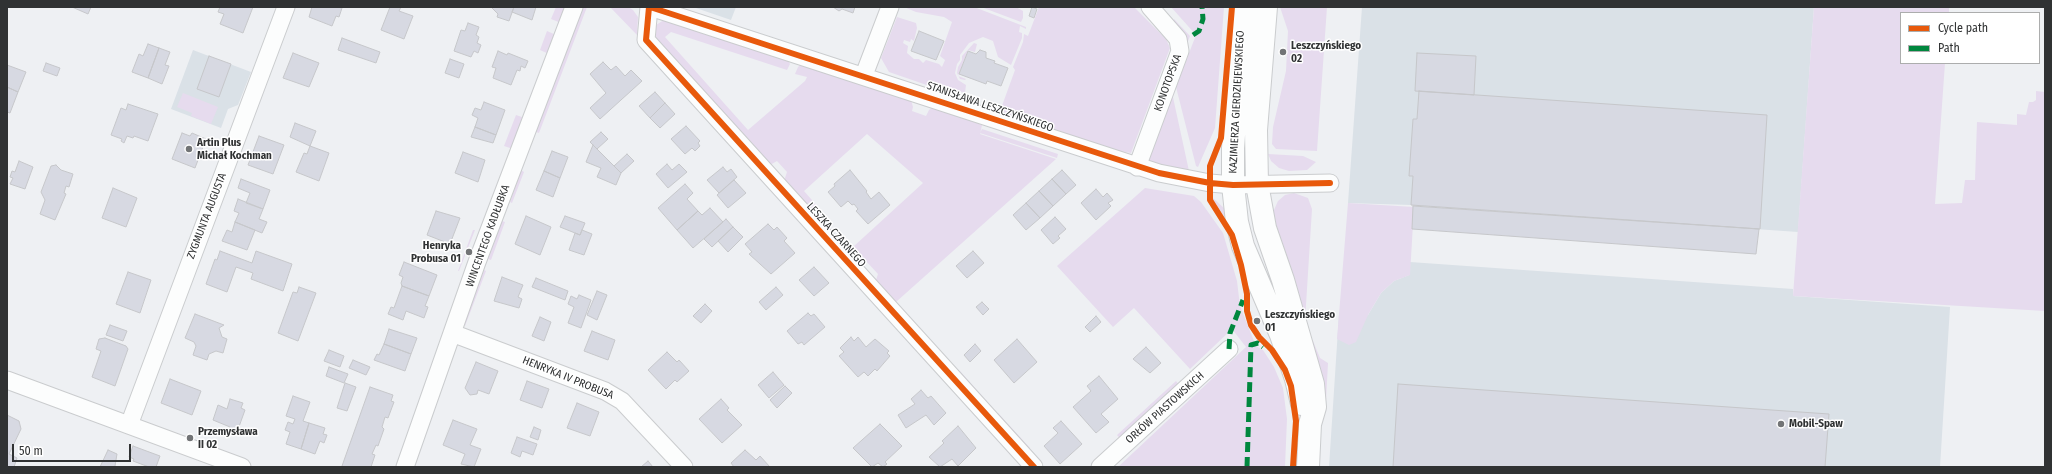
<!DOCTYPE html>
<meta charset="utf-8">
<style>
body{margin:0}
#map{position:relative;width:2052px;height:474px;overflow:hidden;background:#eef0f3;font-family:"Fira Sans Condensed",sans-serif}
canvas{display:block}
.frame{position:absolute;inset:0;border:8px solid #303233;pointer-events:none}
.legend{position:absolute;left:1900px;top:12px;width:140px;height:52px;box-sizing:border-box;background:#fff;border:1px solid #acadad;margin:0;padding:5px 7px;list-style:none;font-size:12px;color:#303233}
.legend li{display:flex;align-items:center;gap:8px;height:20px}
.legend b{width:20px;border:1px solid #acadad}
.scale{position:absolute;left:12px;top:444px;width:119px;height:18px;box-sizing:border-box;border:2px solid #303233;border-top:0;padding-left:5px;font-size:12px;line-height:14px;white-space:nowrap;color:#303233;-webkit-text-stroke:3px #fff;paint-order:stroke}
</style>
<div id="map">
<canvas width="2052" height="474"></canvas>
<div class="frame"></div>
<ul class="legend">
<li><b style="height:5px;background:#e8590c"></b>Cycle path</li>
<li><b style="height:5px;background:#00873e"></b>Path</li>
</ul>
<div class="scale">50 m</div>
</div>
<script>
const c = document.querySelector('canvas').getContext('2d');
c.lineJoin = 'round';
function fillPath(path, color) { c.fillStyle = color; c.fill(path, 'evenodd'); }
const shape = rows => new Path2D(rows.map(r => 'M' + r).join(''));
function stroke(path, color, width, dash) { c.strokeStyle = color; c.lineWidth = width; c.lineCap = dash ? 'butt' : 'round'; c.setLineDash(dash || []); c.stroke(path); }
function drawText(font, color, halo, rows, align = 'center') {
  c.font = font + ' "Fira Sans Condensed",sans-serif'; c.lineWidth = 3; c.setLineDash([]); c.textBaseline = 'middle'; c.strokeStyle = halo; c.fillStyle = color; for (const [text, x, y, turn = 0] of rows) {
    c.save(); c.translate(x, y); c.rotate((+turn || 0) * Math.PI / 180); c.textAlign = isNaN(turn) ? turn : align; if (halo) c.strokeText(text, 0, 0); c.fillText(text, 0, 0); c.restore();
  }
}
fillPath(shape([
 [693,7,736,7,731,20],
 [1362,7,1814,7,1798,232,1411,205,1348,203],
 [193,50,251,72,238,105,228,109,221,128,171,109],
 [1410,262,1793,289,1793,296,1950,307,1940,467,1329,467,1339,314,1368,315,1381,293,1394,281,1409,275]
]), '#dae1e7');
fillPath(shape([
 [556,7,567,7,561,23,551,19],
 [583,7,587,7,539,133,536,132],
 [610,7,628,7,633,10,638,17,637,35],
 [904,7,974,7,1026,27,1026,29,1020,26,1019,32,1022,33,1022,38,1011,65,998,57,993,41,983,37,969,43,960,55,960,60,957,64,955,73,958,80,966,85,965,93,949,88,947,92,889,72,881,58,897,17,916,23,917,28,914,41,911,39,910,42,904,40,903,43,908,46,907,53,914,59,919,59,923,63,926,60,939,64,942,67,945,60,940,56,952,22,944,17,916,12],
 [981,7,1016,7,1023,11,1023,18,1021,22],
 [1039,7,1134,7,1166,39,1170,48,1131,153,1109,149,999,114,1015,70,1013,67,1023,42,1024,34,1028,36],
 [1171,7,1224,7,1215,128,1198,167,1196,166,1176,87,1196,35],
 [1280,7,1327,7,1317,151,1276,149,1272,144,1273,127,1286,71,1288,31],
 [1814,7,1949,7,1949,13,1901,13,1901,63,1945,63,1935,204,1962,203,1965,180,1975,180,1977,122,2017,125,2017,114,2026,115,2029,102,2033,102,2036,100,2036,91,2045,92,2045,311,1793,296],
 [1174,19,1190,36,1187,44,1174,27],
 [664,20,788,60,790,64,787,70,671,32,665,37,748,130,805,81,807,77,795,74,798,67,801,64,911,100,913,107,912,111,926,116,929,110,933,107,982,125,980,134,1056,159,896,302,914,322,911,322,875,283,878,274,853,247,923,183,867,134,804,191,826,216,820,221,784,181,787,172,777,161,770,165,654,38,656,25],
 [547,31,556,35,549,54,540,50],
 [974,43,977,44,975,52,968,50,958,76,966,79,965,80,960,79,957,73,958,67,962,60,962,56],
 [1171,88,1189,171,1146,162],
 [183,93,218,107,211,124,191,116,192,113,177,107],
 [516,115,525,118,513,149,504,146],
 [982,129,1058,154,1057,158,980,133],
 [1268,154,1303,156,1316,162,1307,170,1289,171,1279,168,1271,161],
 [521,170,524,172,512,203,510,202],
 [1145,188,1194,196,1201,202,1223,233,1237,281,1240,306,1256,346,1263,350,1274,367,1283,388,1287,419,1285,467,1118,467,1246,347,1232,329,1190,369,1134,308,1113,327,1057,266],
 [1294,193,1308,198,1312,209,1305,321,1274,221,1274,210,1278,201,1285,195],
 [1213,198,1225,209,1233,229,1213,200],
 [1348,203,1414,207,1410,275,1394,281,1381,293,1368,315,1356,342,1349,345,1337,339],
 [502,221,505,222,491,260,488,259],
 [473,230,475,230,459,271,458,271],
 [484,270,486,271,465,326,464,320],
 [1313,341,1320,358,1328,363,1326,400,1311,343],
 [960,371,992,407,990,408,958,374],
 [1176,381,1180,386,1121,440,1117,435],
 [998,413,1030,448,1028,450,997,416]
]), '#e6dbee');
const building = shape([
 [72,7,91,7,88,14,72,7],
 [220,7,253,7,243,33,220,24,224,14,218,12,220,7],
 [312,7,338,7,342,8,339,17,336,16,332,26,309,17,312,7],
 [390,7,401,7,399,11,413,16,404,39,381,30,390,7],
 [491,7,514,7,509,21,497,17,498,14,491,7],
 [514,7,536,7,532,20,512,12,514,7],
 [833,7,855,7,853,13,842,9,839,11,833,7],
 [1032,7,1037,9,1034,18,1029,16,1032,7],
 [468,23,479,27,476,35,479,37,477,43,481,45,478,53,474,51,471,57,454,51,461,30,465,31,468,23],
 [919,31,944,41,936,60,911,51,919,31],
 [342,38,380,52,376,63,338,50,342,38],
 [148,44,159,48,148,78,132,72,139,54,143,56,148,44],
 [159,48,170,52,165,65,169,66,162,84,148,78,159,48],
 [980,50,986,52,986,58,995,61,994,63,1008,68,1001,86,987,81,986,84,959,74,968,51,976,54,980,50],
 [498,51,507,55,508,53,528,61,525,68,521,66,520,71,517,70,511,85,493,78,496,68,492,67,498,51],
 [293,53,319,63,309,87,283,78,293,53],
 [1417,53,1476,56,1474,95,1415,91,1417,53],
 [209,56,231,64,219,97,197,89,209,56],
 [450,59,464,64,459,78,445,73,450,59],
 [603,62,611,70,616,66,625,76,631,70,642,81,600,119,590,108,606,93,590,74,603,62],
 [46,63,60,68,57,76,43,71,46,63],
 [7,65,26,72,18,92,7,87,7,65],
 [7,87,18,92,10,113,7,112,7,87],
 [1419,91,1767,115,1760,229,1411,205,1413,176,1409,176,1413,119,1417,119,1419,91],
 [655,92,665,103,650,118,639,106,655,92],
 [484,102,505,110,496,135,475,127,478,118,472,115,475,108,481,110,484,102],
 [665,103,675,114,660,128,650,118,665,103],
 [128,104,158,114,148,141,134,136,133,138,127,136,124,143,121,141,122,139,111,135,121,108,126,110,128,104],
 [295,123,316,131,310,146,290,137,295,123],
 [686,126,700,141,698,143,700,146,695,151,692,148,685,154,671,139,686,126],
 [475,127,496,135,493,143,471,137,475,127],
 [601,132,608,139,597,149,590,142,601,132],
 [182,133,190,136,192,133,206,139,195,168,172,159,182,133],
 [259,136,284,145,273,174,248,165,259,136],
 [593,145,621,173,616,185,597,177,601,168,586,162,593,145],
 [310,146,329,153,319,181,296,172,304,153,307,154,310,146],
 [552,151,568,157,560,178,544,171,552,151],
 [463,152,485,160,478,182,455,173,463,152],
 [627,154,634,161,621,173,614,166,627,154],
 [19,161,33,167,25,189,10,184,13,178,10,177,12,171,15,172,19,161],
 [667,164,672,170,679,164,687,172,668,188,656,174,667,164],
 [56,165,61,170,73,174,69,187,66,186,64,193,66,194,55,220,40,214,45,200,41,192,51,166,56,165],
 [723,167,727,172,731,169,737,177,719,193,707,180,723,167],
 [850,170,867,191,866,192,871,199,879,192,890,205,868,224,856,211,858,209,854,204,852,205,848,201,841,207,828,192,835,186,834,184,850,170],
 [1062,170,1076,185,1066,194,1052,179,1062,170],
 [544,171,560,178,553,197,536,190,544,171],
 [241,179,270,190,263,209,246,203,250,193,238,188,241,179],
 [1052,179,1066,194,1053,206,1039,191,1052,179],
 [734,180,746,193,728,208,717,195,734,180],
 [685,184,693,193,687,199,698,211,677,230,658,208,685,184],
 [113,188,137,198,126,227,102,218,113,188],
 [1096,189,1103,197,1107,193,1113,200,1108,203,1111,206,1096,220,1081,203,1096,189],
 [1039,191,1053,206,1040,218,1026,203,1039,191],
 [238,199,263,209,259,219,267,222,262,233,235,222,239,213,234,211,238,199],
 [1026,203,1040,218,1026,230,1013,215,1026,203],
 [1413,206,1759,229,1756,254,1412,229,1413,206],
 [710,208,723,222,693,248,677,230,698,211,702,215,710,208],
 [436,211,460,218,450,244,427,235,436,211],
 [526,216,551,227,540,255,515,244,526,216],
 [565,216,585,223,580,235,560,227,565,216],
 [1055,217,1066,229,1058,236,1060,238,1053,244,1041,230,1055,217],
 [726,219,733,227,712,247,704,239,726,219],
 [235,222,255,230,247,250,222,241,227,230,232,232,235,222],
 [768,224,774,230,777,227,787,238,784,241,795,253,771,274,749,254,752,252,745,244,768,224],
 [733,227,743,237,728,252,718,241,733,227],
 [582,230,592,234,584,255,569,250,575,233,580,235,582,230],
 [220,251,252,263,256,251,292,264,283,291,251,279,253,273,236,267,227,292,206,284,215,259,217,260,220,251],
 [973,251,984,263,967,278,956,266,973,251],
 [404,262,437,275,429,296,402,286,401,283,403,277,399,275,404,262],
 [814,267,829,283,814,296,799,280,814,267],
 [128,272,151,280,140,313,116,304,128,272],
 [502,277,523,285,518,297,522,299,519,308,494,301,502,277],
 [536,278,568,291,565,300,532,287,536,278],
 [402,286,429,296,425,306,428,307,424,318,406,311,403,320,388,314,391,307,394,308,402,286],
 [299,287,316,293,298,341,278,333,293,292,297,293,299,287],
 [776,287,783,295,766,310,759,302,776,287],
 [597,291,607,295,597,320,587,315,597,291],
 [579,295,591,300,581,328,568,323,574,307,568,304,571,296,577,299,579,295],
 [982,302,989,309,983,315,976,307,982,302],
 [705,304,712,311,701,323,693,316,705,304],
 [808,313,811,316,814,314,825,327,804,345,802,342,798,344,787,331,808,313],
 [195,314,224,325,219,328,222,337,227,339,223,353,216,351,209,354,207,360,193,355,196,346,194,342,185,338,195,314],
 [1096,316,1101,322,1090,332,1085,327,1096,316],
 [540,317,551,322,544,341,532,336,540,317],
 [110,325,127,331,123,341,106,335,110,325],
 [389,329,417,338,411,354,384,344,389,329],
 [592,331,615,340,608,360,584,351,592,331],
 [851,337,854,341,858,337,866,347,875,339,889,351,887,353,890,356,877,371,875,369,868,376,864,372,858,377,839,356,844,352,840,348,851,337],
 [105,338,126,346,128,349,115,386,92,377,101,351,96,349,99,339,105,338],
 [1017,339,1037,362,1014,383,994,360,1017,339],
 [384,344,411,354,405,371,374,360,377,354,379,355,384,344],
 [975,344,981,351,970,362,964,355,975,344],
 [1146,347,1161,363,1150,373,1133,359,1146,347],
 [329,350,344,356,340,367,324,361,329,350],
 [667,352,677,362,679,360,689,371,677,382,675,380,666,389,648,370,667,352],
 [353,360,370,367,366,375,349,368,353,360],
 [476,362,498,371,489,394,478,390,477,394,470,395,465,388,476,362],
 [329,367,348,374,344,383,326,376,329,367],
 [773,372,784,385,769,398,758,385,773,372],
 [1099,376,1118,399,1101,414,1109,422,1096,433,1073,407,1091,391,1087,386,1099,376],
 [170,379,201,391,192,415,161,403,170,379],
 [527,381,549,389,542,408,520,400,527,381],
 [345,383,356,387,347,411,337,408,345,383],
 [1398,384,1829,414,1825,467,1393,467,1398,384],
 [785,386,792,393,777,408,770,400,785,386],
 [370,387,393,395,391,401,394,402,388,418,385,417,382,427,384,429,378,446,376,445,372,454,375,455,371,467,345,467,342,466,370,387],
 [921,390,928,398,931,396,946,413,934,425,926,415,906,428,898,415,915,404,911,399,921,390],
 [293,396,310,402,303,421,309,423,301,449,286,444,290,432,285,430,288,422,293,424,295,419,286,416,293,396],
 [230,399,243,403,241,408,245,410,236,435,228,432,230,427,213,420,218,405,227,409,230,399],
 [721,399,729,408,727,410,742,425,722,443,699,419,721,399],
 [577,403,599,412,590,436,567,428,577,403],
 [7,415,19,421,21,429,9,454,17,458,14,467,7,467,7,415],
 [453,420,477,429,470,445,481,449,474,467,461,464,465,454,443,445,453,420],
 [1061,421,1082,444,1060,464,1044,446,1058,433,1053,428,1061,421],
 [309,423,325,428,323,434,327,435,324,443,320,441,315,454,301,449,309,423],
 [880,424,902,446,885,462,887,464,883,467,878,463,872,467,853,448,880,424],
 [958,426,976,448,958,466,952,459,940,467,929,457,944,443,942,441,958,426],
 [534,427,541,430,538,440,530,437,534,427],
 [517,437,537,444,533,455,522,451,520,457,511,453,517,437],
 [133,446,160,456,156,467,149,467,133,461,134,459,129,457,133,446],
 [108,450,117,454,115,466,116,467,100,467,108,450],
 [745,450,756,460,760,456,770,467,734,467,731,463,745,450],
 [648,461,653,467,641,467,648,461]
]);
fillPath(building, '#d7d9e2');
stroke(building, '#c6c7ca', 1);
const street = shape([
 [649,7,646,40,1034,467],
 [650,7,1159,173,1210,183,1233,185,1330,183],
 [864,75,890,7],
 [1137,167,1180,51,1178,39,1150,7],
 [452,333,605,391,622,401,684,467],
 [7,380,242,467],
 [129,425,286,7],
 [405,467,477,262,574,7],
 [1100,467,1229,349]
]);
const secondary = shape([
 [1244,7,1233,148,1233,185,1237,222,1243,246,1281,335,1296,379,1302,404],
 [1266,7,1256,130,1257,184,1265,228,1283,280,1313,384,1315,407,1310,424,1308,467]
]);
stroke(street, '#caccce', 19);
stroke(secondary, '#caccce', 24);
stroke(street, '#fcfdfd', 17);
stroke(secondary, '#fcfdfd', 22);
stroke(shape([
 [1193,35,1199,31,1203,19,1202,7],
 [1229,349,1230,333,1243,300],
 [1247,467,1251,345,1258,343,1263,347]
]), '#00873e', 5, [10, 5]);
stroke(shape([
 [649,7,646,40,1034,467],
 [650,7,1159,173,1210,183,1233,185,1330,183],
 [1232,7,1221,138,1210,166,1210,200,1232,235,1241,265,1247,294,1247,311,1251,325,1259,337,1272,350,1285,370,1291,386,1296,421,1293,467]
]), '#e8590c', 6);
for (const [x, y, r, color] of [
 [1283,52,4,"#727476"],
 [189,149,4,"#727476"],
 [469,252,4,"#727476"],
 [1257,321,4,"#727476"],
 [1781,424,4,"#727476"],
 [190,438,4,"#727476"]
]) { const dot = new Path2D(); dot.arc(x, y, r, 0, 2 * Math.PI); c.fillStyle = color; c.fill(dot); stroke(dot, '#fff', 1.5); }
drawText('bold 11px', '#303233', '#fff', [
 ["Leszczyńskiego",1291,46],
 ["02",1291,59],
 ["Artin Plus",197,143],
 ["Michał Kochman",197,156],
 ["Henryka",461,246,"right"],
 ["Probusa 01",461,259,"right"],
 ["Leszczyńskiego",1265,315],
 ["01",1265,328],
 ["Mobil-Spaw",1789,424],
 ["Przemysława",198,432],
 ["II 02",198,445]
], 'left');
drawText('11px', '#303233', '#fff', [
 ["KONOTOPSKA",1168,83,-70],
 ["KAZIMIERZA GIERDZIEJEWSKIEGO",1237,102,-87],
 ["STANISŁAWA LESZCZYŃSKIEGO",990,107,19],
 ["ZYGMUNTA AUGUSTA",207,216,-69],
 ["LESZKA CZARNEGO",836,235,48],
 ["WINCENTEGO KADŁUBKA",488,236,-70],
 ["HENRYKA IV PROBUSA",568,378,22],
 ["ORŁÓW PIASTOWSKICH",1165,408,-42]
]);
</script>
